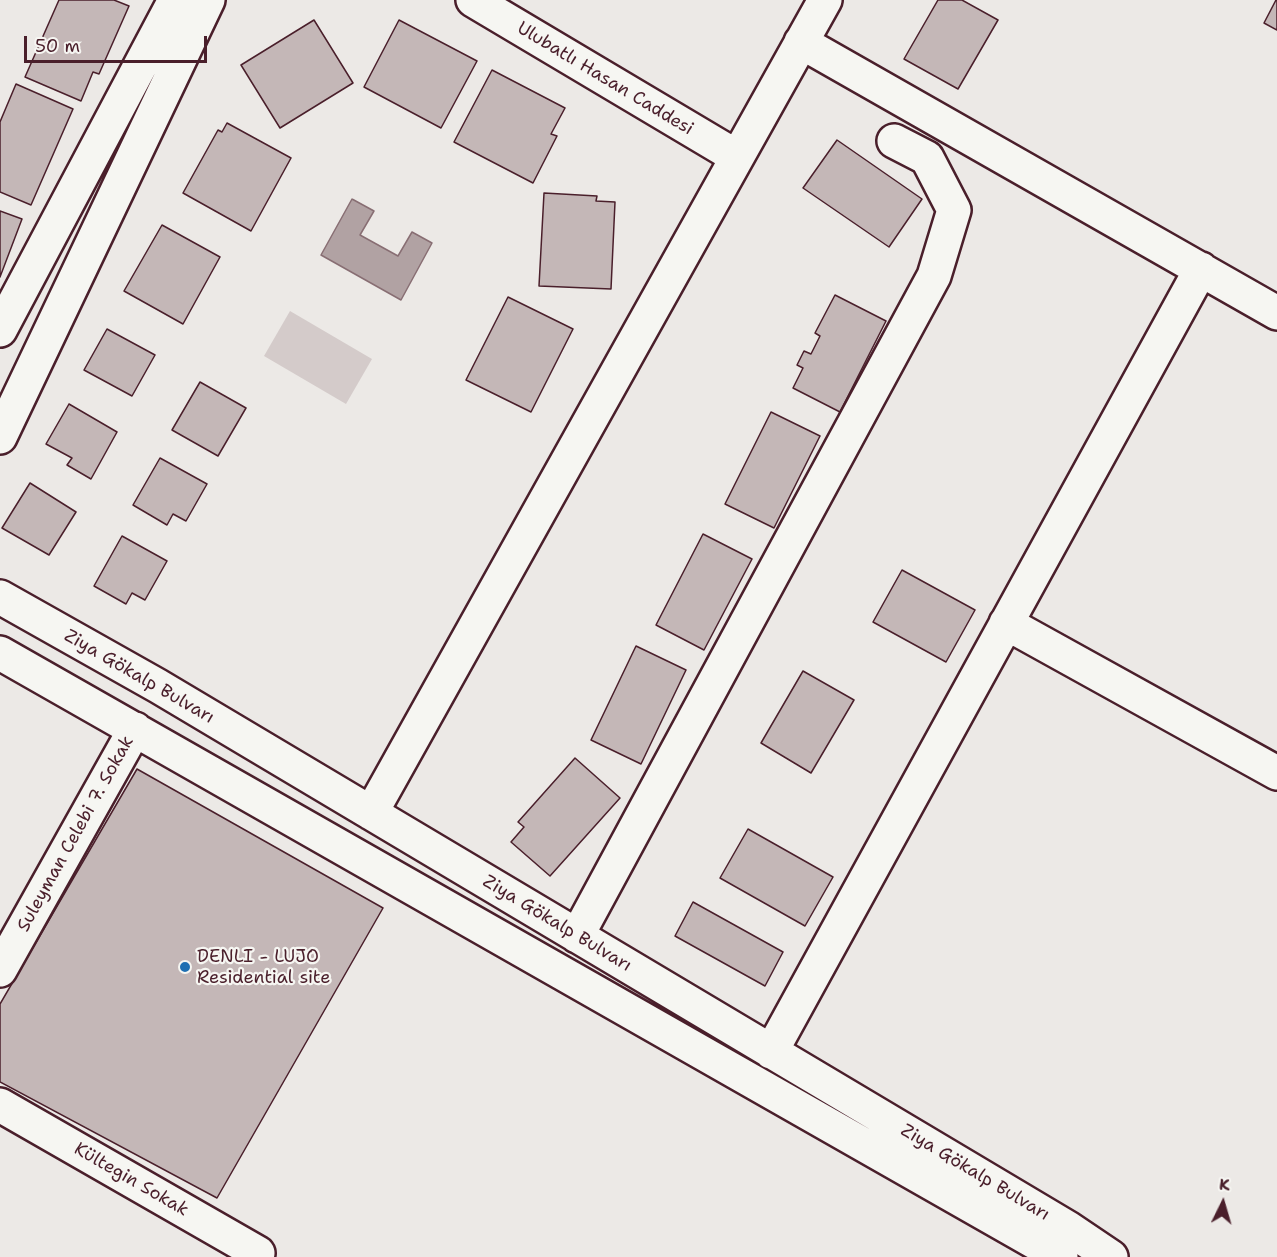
<!DOCTYPE html>
<meta charset="utf-8">
<style>
body{margin:0}
#map{position:relative;width:1277px;height:1257px;overflow:hidden;background:#ece9e6;font-family:"Shantell Sans",sans-serif}
canvas{display:block}
.north{position:absolute;left:1193px;top:1173px;width:60px;height:60px;-webkit-text-stroke:4px #f6f6f2;paint-order:stroke;rotate:5deg;font-size:16px;font-weight:700;line-height:24px;text-align:center;color:#4a1f2b}
.north::after{content:'';display:block;margin:auto;width:21px;height:27px;background:#4a1f2b;clip-path:polygon(50% 0,100% 100%,50% 72%,0 100%)}
.scale{position:absolute;left:24px;top:36px;width:183px;height:27px;box-sizing:border-box;border:3px solid #4a1f2b;border-top:0;padding-left:8px;font-size:18px;line-height:21px;white-space:nowrap;color:#4a1f2b;-webkit-text-stroke:4px #f6f6f2;paint-order:stroke}
</style>
<div id="map">
<canvas width="1277" height="1257"></canvas>
<div class="north">K</div>
<div class="scale">50 m</div>
</div>
<script>
const c = document.querySelector('canvas').getContext('2d');
c.lineJoin = 'round';
function fillPath(path, color) { c.fillStyle = color; c.fill(path, 'evenodd'); }
const shape = rows => new Path2D(rows.map(r => 'M' + r).join(''));
function stroke(path, color, width, dash) { c.strokeStyle = color; c.lineWidth = width; c.lineCap = dash ? 'butt' : 'round'; c.setLineDash(dash || []); c.stroke(path); }
function drawText(font, color, halo, rows, align = 'center') {
  c.font = font + ' "Shantell Sans",sans-serif'; c.lineWidth = 4.5; c.setLineDash([]); c.textBaseline = 'middle'; c.strokeStyle = halo; c.fillStyle = color; for (const [text, x, y, turn = 0] of rows) {
    c.save(); c.translate(x, y); c.rotate((+turn || 0) * Math.PI / 180); c.textAlign = isNaN(turn) ? turn : align; if (halo) c.strokeText(text, 0, 0); c.fillText(text, 0, 0); c.restore();
  }
}
fillPath(shape([
 [290,311,372,359,346,404,264,356]
]), '#d4cbca');
const water = shape([
 [352,199,374,211,360,235,398,256,412,232,432,243,401,300,321,255,352,199]
]);
fillPath(water, '#b1a2a3');
stroke(water, '#886e73', 1.5);
const building = shape([
 [59,0,114,0,129,6,99,74,93,72,81,101,25,77,59,0],
 [938,0,962,0,998,20,958,89,904,59,938,0],
 [1276,0,1277,0,1277,30,1264,23,1276,0],
 [314,20,353,83,280,128,241,65,314,20],
 [399,20,477,61,441,128,364,87,399,20],
 [492,70,565,108,551,134,557,136,533,183,454,142,492,70],
 [16,84,73,109,31,205,0,192,0,122,16,84],
 [227,123,291,158,251,231,183,193,218,130,222,132,227,123],
 [837,140,922,199,889,247,803,188,837,140],
 [544,193,597,196,596,201,615,202,611,289,539,286,544,193],
 [0,211,22,219,0,277,0,211],
 [162,225,220,257,183,324,124,291,162,225],
 [835,295,886,321,840,412,793,388,803,368,797,365,804,351,811,354,820,336,815,333,835,295],
 [508,297,573,329,531,412,466,380,508,297],
 [107,329,155,355,132,396,84,370,107,329],
 [200,382,246,408,218,456,172,430,200,382],
 [69,404,117,432,91,479,67,465,72,458,46,444,69,404],
 [771,412,820,436,774,528,725,504,771,412],
 [160,458,207,484,186,521,173,514,167,525,133,505,160,458],
 [30,483,76,512,49,555,2,528,30,483],
 [703,534,752,559,704,650,656,625,703,534],
 [122,536,167,561,145,600,132,593,126,604,94,586,122,536],
 [902,570,975,610,946,662,873,622,902,570],
 [636,646,686,670,641,764,591,740,636,646],
 [803,671,854,700,811,773,761,743,803,671],
 [575,758,620,798,550,876,511,842,524,827,518,822,575,758],
 [137,769,383,908,217,1198,0,1082,0,1004,137,769],
 [748,829,833,877,805,926,720,878,748,829],
 [693,902,783,952,765,986,675,936,693,902]
]);
fillPath(building, '#c4b7b7');
stroke(building, '#4a1f2b', 1.5);
const minor = shape([
 [473,0,737,157],
 [801,42,1277,313],
 [0,330,175,0],
 [0,437,208,0],
 [0,597,158,686,1068,1228,1111,1257],
 [1006,623,1277,773],
 [0,653,1061,1257],
 [371,813,825,0],
 [577,936,934,276,954,210,927,158,894,141],
 [0,970,135,729],
 [771,1052,1201,269],
 [0,1105,258,1253,255,1257]
]);
stroke(minor, '#4a1f2b', 38);
stroke(minor, '#f6f6f2', 33);
for (const [x, y, r, color] of [
 [185,967,6,"#1f6fb2"]
]) { const dot = new Path2D(); dot.arc(x, y, r, 0, 2 * Math.PI); c.fillStyle = color; c.fill(dot); stroke(dot, '#f6f6f2', 2); }
drawText('18px', '#4a1f2b', '#f6f6f2', [
 ["Ulubatlı Hasan Caddesi",605,79,31],
 ["Ziya Gökalp Bulvarı",139,677,30],
 ["Suleyman Celebi 7. Sokak",76,834,-61],
 ["Ziya Gökalp Bulvarı",557,924,31],
 ["Ziya Gökalp Bulvarı",975,1173,31],
 ["Kültegin Sokak",131,1180,30]
]);
drawText('18px', '#4a1f2b', '#f6f6f2', [
 ["DENLI - LUJO",197,957],
 ["Residential site",197,978]
], 'left');
</script>
